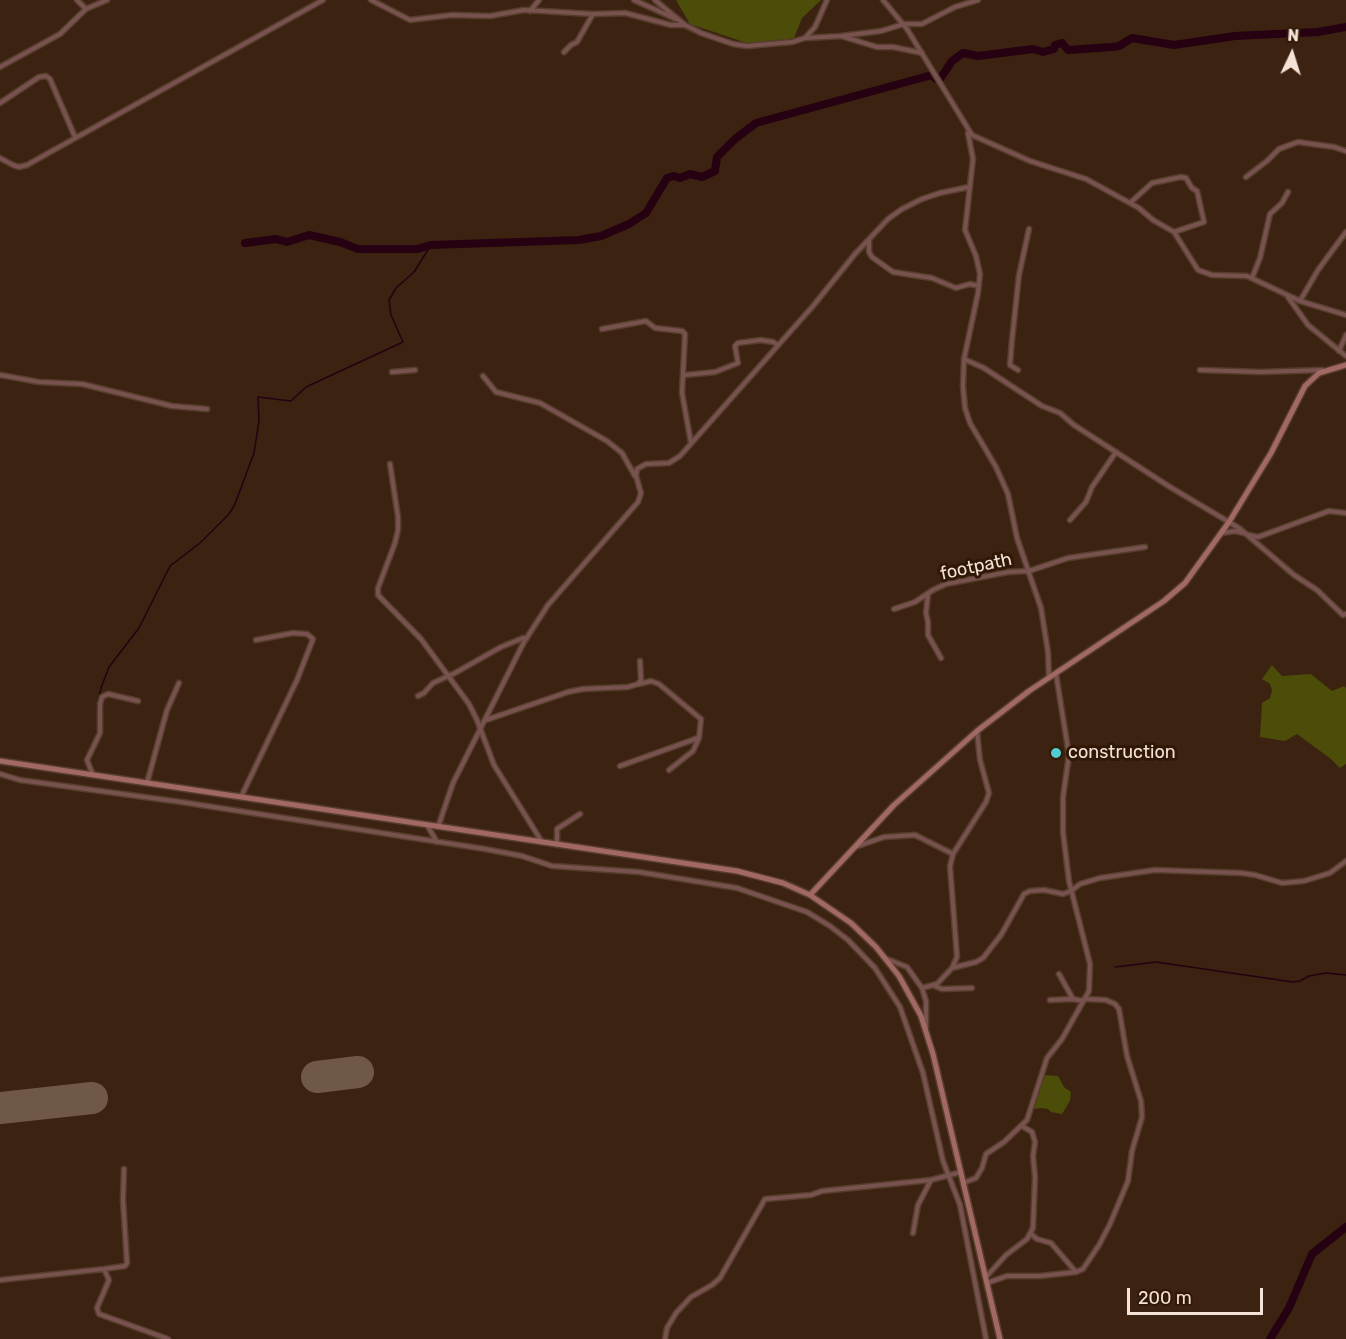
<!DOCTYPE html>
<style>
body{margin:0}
#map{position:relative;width:1346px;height:1339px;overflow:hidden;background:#3c2210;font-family:Rubik,sans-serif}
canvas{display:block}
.north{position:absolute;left:1262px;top:24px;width:60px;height:60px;-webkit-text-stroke:4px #311806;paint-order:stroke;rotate:4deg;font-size:16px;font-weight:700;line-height:24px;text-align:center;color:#f4e2d7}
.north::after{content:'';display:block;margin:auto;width:21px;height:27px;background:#f4e2d7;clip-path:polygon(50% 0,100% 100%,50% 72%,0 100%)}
.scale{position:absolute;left:1127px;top:1288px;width:136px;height:27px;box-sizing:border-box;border:3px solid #f4e2d7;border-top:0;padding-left:8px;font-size:18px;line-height:21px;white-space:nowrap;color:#f4e2d7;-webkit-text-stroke:4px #311806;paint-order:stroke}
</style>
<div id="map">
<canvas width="1346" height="1339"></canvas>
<div class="north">N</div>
<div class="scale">200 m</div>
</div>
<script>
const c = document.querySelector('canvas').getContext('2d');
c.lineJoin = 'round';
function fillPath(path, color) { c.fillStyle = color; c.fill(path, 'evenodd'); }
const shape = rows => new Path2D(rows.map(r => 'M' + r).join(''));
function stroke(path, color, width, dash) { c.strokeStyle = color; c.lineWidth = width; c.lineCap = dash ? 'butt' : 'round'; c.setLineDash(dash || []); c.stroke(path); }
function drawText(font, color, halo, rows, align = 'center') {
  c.font = font + ' Rubik,sans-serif'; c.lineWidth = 6; c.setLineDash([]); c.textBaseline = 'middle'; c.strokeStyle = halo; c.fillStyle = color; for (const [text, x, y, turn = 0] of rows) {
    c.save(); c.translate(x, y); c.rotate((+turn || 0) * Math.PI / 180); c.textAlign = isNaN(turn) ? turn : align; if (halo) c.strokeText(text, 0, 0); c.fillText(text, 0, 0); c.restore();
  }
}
fillPath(shape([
 [676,0,821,0,802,18,794,38,758,43,747,43,690,24],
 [1272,665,1282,676,1311,674,1332,691,1344,686,1346,688,1346,764,1340,768,1331,759,1297,734,1285,741,1260,737,1262,703,1270,698,1272,690,1270,684,1262,679],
 [1043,1075,1058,1076,1064,1087,1071,1092,1070,1101,1062,1114,1051,1112,1048,1109,1041,1108,1033,1109]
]), '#4b4d09');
stroke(shape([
 [97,707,101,688,109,667,139,628,170,566,200,543,229,514,235,504,254,453,259,421,258,397,291,401,306,387,403,342,391,315,389,300,396,288,414,272,431,245],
 [1115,967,1156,962,1293,982,1300,981,1309,976,1326,973,1346,975]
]), '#250111', 1.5);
stroke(shape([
 [940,79,952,61,963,53,978,56,1033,49,1043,52,1054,49,1055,45,1062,43,1068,50,1112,47,1119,46,1132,38,1174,45,1235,36,1318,32,1346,27],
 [245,243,276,239,287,242,309,235,340,242,358,249,417,249,431,245,579,240,601,236,629,224,646,213,667,178,674,176,680,178,690,174,702,177,715,171,717,157,735,139,756,123,932,75,936,79],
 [1270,1339,1289,1308,1312,1254,1346,1227]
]), '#250111', 8);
stroke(shape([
 [317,1077,358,1072],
 [0,1108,92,1098]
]), '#705848', 32);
const street = shape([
 [77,0,86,9],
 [371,0,410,20,452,15,490,16,524,10,593,14,625,13,671,25,685,25],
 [634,0,676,19],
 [655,0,685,25,701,33,733,44,747,46,792,42,805,38,815,27,827,0],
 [883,0,907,29,972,135,1030,161,1086,179,1139,208,1153,220,1174,232,1198,270,1212,275,1247,276,1300,301,1346,315],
 [530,11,539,0],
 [841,36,881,31,904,24,922,24,955,7,978,0],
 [806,38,841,36,877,47,893,47,922,53],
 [564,52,571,45,577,42,593,14],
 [0,67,60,34,86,9,107,0],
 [0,103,39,77,46,76,50,79,75,137],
 [968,133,973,159,965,230,976,256,980,274,978,293,964,359,963,386,965,408,970,423,996,467,1008,494,1017,538,1041,608,1048,652,1049,678],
 [0,158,13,165,19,167,27,165,323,0],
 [1246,177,1267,161,1279,149,1298,142,1334,147,1346,151],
 [1130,203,1152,183,1181,177,1186,178,1192,188,1197,191,1204,222,1174,232],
 [869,240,869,252,872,257,893,272,932,278,956,288,970,284,979,286],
 [1252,278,1260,258,1270,214,1282,203,1288,192],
 [1288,297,1308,325,1346,356],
 [1300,301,1318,270,1346,232],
 [602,329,646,321,655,328,682,331,685,334,682,393,691,443],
 [1339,351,1346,335],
 [964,359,984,368,1042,406,1060,413,1074,425,1170,487,1239,528,1294,575,1317,590,1343,615,1346,614],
 [1018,370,1010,365,1012,340,1019,275,1029,229],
 [1200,370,1261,372,1322,370],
 [392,372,415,370],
 [0,375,39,382,82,384,172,406,207,409],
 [685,375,715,372,738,363,735,346,738,343,761,340,773,342,778,345],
 [483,376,496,392,540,403,607,441,622,453,635,476],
 [390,464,398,517,398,530,395,543,378,588,378,595,421,639,469,704,477,720,494,765,542,842],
 [1070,520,1086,502,1092,487,1116,452],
 [1222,533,1235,531,1244,533],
 [1249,535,1258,537,1329,511,1346,513],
 [928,594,926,613,928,622,928,635,941,658],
 [894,609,915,602,933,590,946,584,1008,572,1029,571,1068,558,1145,547],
 [639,684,651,681,659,684,701,719,699,738,693,751,669,770],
 [418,696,424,693,433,683,455,673,501,647,523,638,527,638],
 [486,720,568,692,583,689,628,687,638,684,641,680,640,661],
 [620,766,698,738],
 [0,774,20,780,181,802,485,849,522,856,552,866,639,872,737,888,807,912,830,926,848,940,875,968,900,1007,923,1073,943,1161,960,1205,986,1339],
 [93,775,87,760,100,733,100,704,102,697,108,694,138,701],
 [147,783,167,710,179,683],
 [241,797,297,680,313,639,307,634,293,633,256,640],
 [427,825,437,842],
 [438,827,453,783,524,642,548,605,638,502,641,493,636,476,637,469,646,464,669,463,680,456,813,306,855,254,888,219,902,209,922,199,940,193,969,187],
 [557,845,557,829,580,814],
 [855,847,884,837,915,835,953,854],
 [887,959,907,967,922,988,926,1001,926,1028],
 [952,968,976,962,983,958,1001,935,1024,894,1030,891,1044,890,1063,894,1071,891,1080,884,1100,878,1155,870,1241,873,1255,875,1282,883,1304,881,1330,873,1346,861],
 [1059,974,1073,999],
 [935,986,942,989,972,988],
 [922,988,937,984,952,968,957,957,950,866,953,854,986,802,989,793,980,760,977,731],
 [1050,1000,1073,999,1083,1001],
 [963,1183,976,1178,982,1168,986,1154,1004,1142,1027,1120,1047,1058,1062,1039,1089,991,1090,964,1069,881,1063,832,1063,797,1069,755,1056,674],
 [913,1233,918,1205,931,1180],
 [1031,1234,1037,1239,1051,1243,1076,1272],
 [104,1269,125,1266,127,1263,123,1200,124,1169],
 [986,1277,1006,1255,1027,1239,1033,1228,1035,1177,1033,1156,1035,1142,1032,1132,1022,1126],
 [0,1280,104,1269,109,1280,97,1308,99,1314,168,1339],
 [987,1283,1007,1276,1040,1276,1076,1272,1083,1269,1099,1245,1110,1224,1128,1181,1132,1151,1142,1117,1141,1101,1127,1056,1119,1009,1115,1004,1106,1000,1086,999],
 [665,1339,667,1328,676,1313,691,1297,712,1285,720,1278,765,1199,811,1195,822,1191,931,1180,961,1172]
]);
const secondary = shape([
 [0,761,737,871,783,883,810,895,851,923,876,947,899,976,921,1016,933,1054,1000,1339],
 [810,895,894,805,977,731,1029,691,1164,601,1185,583,1229,522,1271,453,1305,386,1319,373,1346,365]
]);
stroke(street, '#563d2c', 7);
stroke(secondary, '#563d2c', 8);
stroke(street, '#77524e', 4);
stroke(secondary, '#a26863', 5);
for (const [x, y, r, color] of [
 [1056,753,6,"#51ccd1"]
]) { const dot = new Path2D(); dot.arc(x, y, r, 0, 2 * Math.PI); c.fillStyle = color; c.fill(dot); stroke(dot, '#311806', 2); }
drawText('18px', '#f4e2d7', '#311806', [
 ["footpath",976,567,-12]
]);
drawText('18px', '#f4e2d7', '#311806', [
 ["construction",1068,753]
], 'left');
</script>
